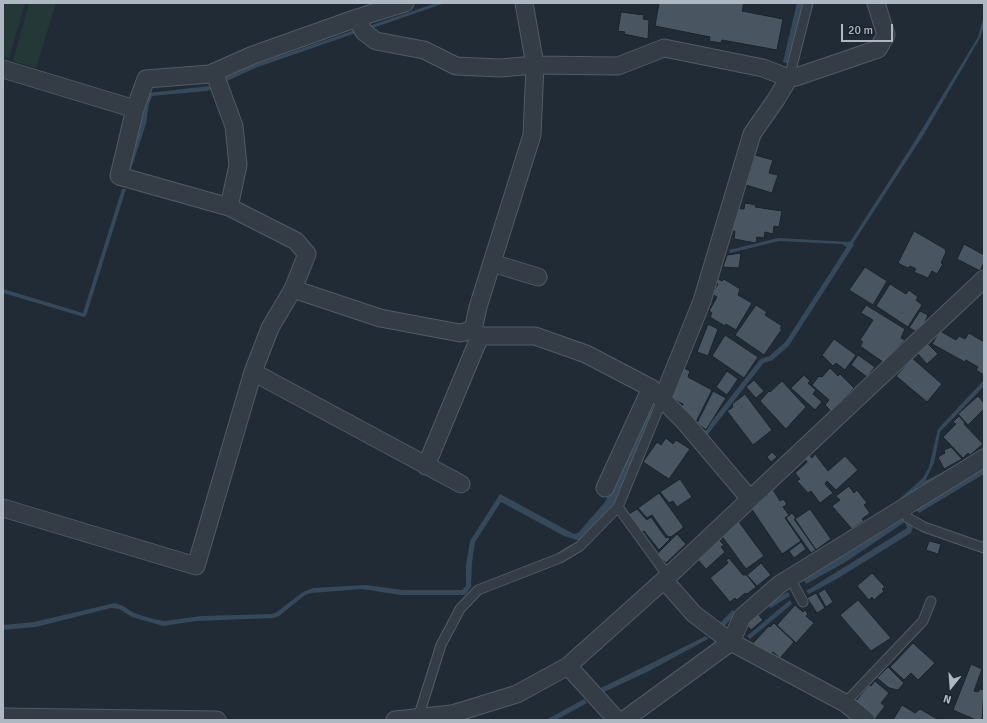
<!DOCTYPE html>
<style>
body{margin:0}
#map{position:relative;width:987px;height:723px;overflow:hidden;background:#202b35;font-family:Signika,sans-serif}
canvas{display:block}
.frame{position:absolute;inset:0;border:4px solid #aeb8c3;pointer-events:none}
.north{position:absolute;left:931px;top:667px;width:40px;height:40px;-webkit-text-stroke:3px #19222a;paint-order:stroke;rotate:197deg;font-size:11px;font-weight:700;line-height:16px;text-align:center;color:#aeb8c3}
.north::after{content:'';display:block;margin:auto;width:14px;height:18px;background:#aeb8c3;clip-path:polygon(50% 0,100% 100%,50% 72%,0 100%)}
.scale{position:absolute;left:841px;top:24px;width:52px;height:18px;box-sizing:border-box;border:2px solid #aeb8c3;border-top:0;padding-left:5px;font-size:12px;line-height:14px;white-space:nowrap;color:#aeb8c3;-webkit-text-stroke:3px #19222a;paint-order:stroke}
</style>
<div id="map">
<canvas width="987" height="723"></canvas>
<div class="frame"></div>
<div class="north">N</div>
<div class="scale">20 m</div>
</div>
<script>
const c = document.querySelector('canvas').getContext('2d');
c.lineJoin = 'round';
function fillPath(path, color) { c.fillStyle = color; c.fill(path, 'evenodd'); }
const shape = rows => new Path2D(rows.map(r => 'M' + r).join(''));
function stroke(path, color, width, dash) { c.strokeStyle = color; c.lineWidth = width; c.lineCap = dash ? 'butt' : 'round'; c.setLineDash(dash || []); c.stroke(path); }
fillPath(shape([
 [5,3,25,3,9,58,3,56,3,12],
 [29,3,56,3,36,68,13,61]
]), '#233837');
fillPath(shape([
 [436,3,445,3,370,29,369,26],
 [797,3,804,3,789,64,783,62],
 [984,15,984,26,980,38,924,134,850,248,848,248,842,244,779,241,730,253,729,250,778,238,850,242,913,144,978,37],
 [355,30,356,33,255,68,227,81,225,78,253,65],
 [210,86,211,89,207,91,152,96,149,104,146,124,131,169,127,168,148,93],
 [122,189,126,189,86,316,84,317,3,293,3,289,83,313],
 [984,380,984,386,940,432,934,463,925,481,955,466,981,449,983,451,942,477,920,486,907,498,844,541,785,574,783,571,844,538,896,502,923,478,929,467,938,429],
 [649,408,653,412,615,503,580,541,564,536,501,502,475,542,472,563,471,587,465,595,400,595,362,589,312,593,305,595,279,616,274,618,196,621,163,626,132,617,119,609,111,608,36,627,3,630,3,625,34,622,115,603,123,606,134,613,153,619,165,621,201,616,272,614,277,612,303,592,313,588,366,585,402,590,462,590,466,586,466,565,470,541,500,494,574,534,578,533,605,502],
 [984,467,984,474,919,513,916,510],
 [903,519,913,527,911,533,835,580,809,594,806,591,907,528,905,522,844,563,806,584,803,580],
 [790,600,792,604,750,639,747,636],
 [706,636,708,639,649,671,604,692,601,688],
 [694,676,696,679,640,720,633,720],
 [584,699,587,703,556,720,546,720]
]), '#35495b');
stroke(shape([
 [705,434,762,361,771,358,787,344,851,245],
 [771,605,787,595],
 [722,625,733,613]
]), '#35495b', 5);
const building = shape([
 [659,3,744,3,742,11,783,19,777,50,722,40,721,43,709,41,710,37,655,26,659,3],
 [621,12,644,15,643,19,649,20,648,39,624,34,625,32,618,31,621,12],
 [755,155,773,160,769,173,778,175,772,193,746,185,755,155],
 [745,203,756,205,755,207,782,211,779,227,774,226,773,234,765,232,764,238,757,237,756,243,734,239,735,231,732,231,735,208,744,209,745,203],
 [914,231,945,249,946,252,941,263,943,264,937,274,932,271,928,278,914,272,916,269,910,266,908,268,898,263,914,231],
 [964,244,984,255,984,262,980,271,957,259,964,244],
 [741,253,739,268,723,267,727,255,741,253],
 [865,267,887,281,873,305,849,290,865,267],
 [718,279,722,281,724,279,740,289,738,295,752,303,736,330,726,324,725,326,710,317,712,313,709,311,717,297,712,294,718,284,716,282,718,279],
 [890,284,906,294,909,290,918,297,916,300,922,305,908,327,876,306,890,284],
 [756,305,767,312,765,315,782,326,780,328,782,329,764,355,735,335,756,305],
 [866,305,905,329,901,338,905,340,883,362,860,346,863,342,860,340,873,320,861,313,866,305],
 [920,311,928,315,924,324,915,331,909,328,920,311],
 [708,324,718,329,708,356,697,352,708,324],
 [940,331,956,340,959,336,965,339,969,333,984,342,984,375,976,370,978,367,966,360,965,362,932,344,940,331],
 [725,335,758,357,744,378,712,356,725,335],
 [834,339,856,355,845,370,836,363,833,366,822,355,834,339],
 [927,343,938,354,927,364,917,353,927,343],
 [858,355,875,367,867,377,851,365,858,355],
 [912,358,942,384,927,402,896,376,912,358],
 [684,368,690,371,688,377,712,390,696,422,689,418,691,415,680,410,683,404,671,398,684,368],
 [830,368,838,376,840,374,854,388,831,411,825,405,829,400,812,385,819,376,822,377,830,368],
 [727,371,738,379,727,395,716,387,727,371],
 [804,375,810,381,808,383,816,390,813,394,822,402,815,410,791,388,804,375],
 [754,380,764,391,756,398,746,387,754,380],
 [782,381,806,407,786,429,760,401,769,391,770,392,782,381],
 [713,391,726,398,706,430,697,423,713,391],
 [745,394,772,430,753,445,727,411,733,407,732,404,745,394],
 [978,396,984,403,984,409,968,425,958,414,978,396],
 [959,416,965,423,964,424,983,444,970,455,968,453,963,458,943,437,956,424,953,422,959,416],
 [666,438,673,444,676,440,690,449,669,479,643,462,657,442,661,445,666,438],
 [951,447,962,459,944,469,938,457,945,453,944,450,951,447],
 [772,452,777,457,771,462,767,457,772,452],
 [808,454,812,458,815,454,828,471,845,456,858,470,836,490,827,481,825,484,833,493,820,503,811,491,808,493,797,481,800,479,795,473,807,462,804,458,808,454],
 [680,479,692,497,677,507,673,501,669,503,660,492,680,479],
 [849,486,854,493,857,490,867,503,864,505,870,513,862,519,864,521,852,529,832,506,840,500,836,496,849,486],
 [772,488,780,501,783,499,787,504,783,507,789,515,785,518,801,541,782,554,751,508,753,505,768,495,766,493,772,488],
 [659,493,683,526,683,528,671,537,667,536,652,515,647,518,638,508,659,493],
 [637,509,647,520,651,517,666,538,668,537,670,539,659,550,644,531,642,532,629,514,637,509],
 [810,509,831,539,816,550,795,519,810,509],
 [792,513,796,518,794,519,816,550,811,553,786,518,792,513],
 [739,522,764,556,746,569,721,535,739,522],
 [677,534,686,544,666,563,657,554,677,534],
 [718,539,724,545,721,547,725,552,706,569,697,559,718,539],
 [929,541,941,544,938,554,926,550,929,541],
 [801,542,806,549,794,558,789,551,801,542],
 [729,558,743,575,747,575,756,587,747,594,745,593,737,600,735,598,730,602,710,578,728,563,726,560,729,558],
 [761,563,771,575,757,586,747,575,761,563],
 [872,573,885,587,882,589,884,591,874,600,872,597,869,600,857,586,872,573],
 [825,589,833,602,826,607,818,593,825,589],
 [816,593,825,608,817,613,807,598,816,593],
 [858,600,891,638,871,651,840,615,858,600],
 [795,605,803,612,805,610,808,614,806,616,814,623,796,643,777,625,795,605],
 [757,613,763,620,751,630,745,623,757,613],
 [774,623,794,642,780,658,773,652,770,655,752,644,769,626,770,627,774,623],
 [913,643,935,663,918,680,911,673,904,680,890,667,913,643],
 [971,664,982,669,974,691,978,692,980,689,984,690,982,720,976,720,953,710,971,664],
 [888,667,904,683,898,690,889,688,877,678,888,667],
 [875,681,889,693,881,703,885,706,875,719,855,702,869,685,871,686,875,681],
 [902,705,915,713,920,709,939,720,893,720,902,705]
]);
fillPath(building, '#495661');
stroke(building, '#1b242c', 1);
const lane = shape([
 [789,78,808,3],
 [618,507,668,576],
 [903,509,908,518,924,527,984,548],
 [790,578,803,602],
 [845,703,923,621,931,601],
 [418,718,441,645,460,609,478,590,560,558,580,546,618,507,662,400]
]);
const street = shape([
 [524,3,535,65,532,135,478,307,473,330,480,336,535,336,586,354,651,388,684,421,750,499],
 [357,18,364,32,376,41,424,50,456,66,500,68,535,65,618,66,664,48,763,68,789,78,796,77,878,49,886,35,876,3],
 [3,69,135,109],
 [214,72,234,126,238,165,229,207],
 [492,263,538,277],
 [293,289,380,318,460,333,473,330],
 [253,372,461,484],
 [662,400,702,301,752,134,775,101,789,78],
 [426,466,480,336],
 [605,488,651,388],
 [3,508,196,566,253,372,270,328,293,289,307,254,296,241,229,207,119,176,135,109,146,79,210,74,253,55,357,18,405,3],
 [664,580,694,614,731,642,845,703,866,720],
 [568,666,617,720],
 [3,717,217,720],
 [395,720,452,714,517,694,568,666,664,580,984,279],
 [624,720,731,642,742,617,780,584,984,458]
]);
stroke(lane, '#515b64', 11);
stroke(street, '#515b64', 19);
stroke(lane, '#343d46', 9);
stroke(street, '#343d46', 17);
</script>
